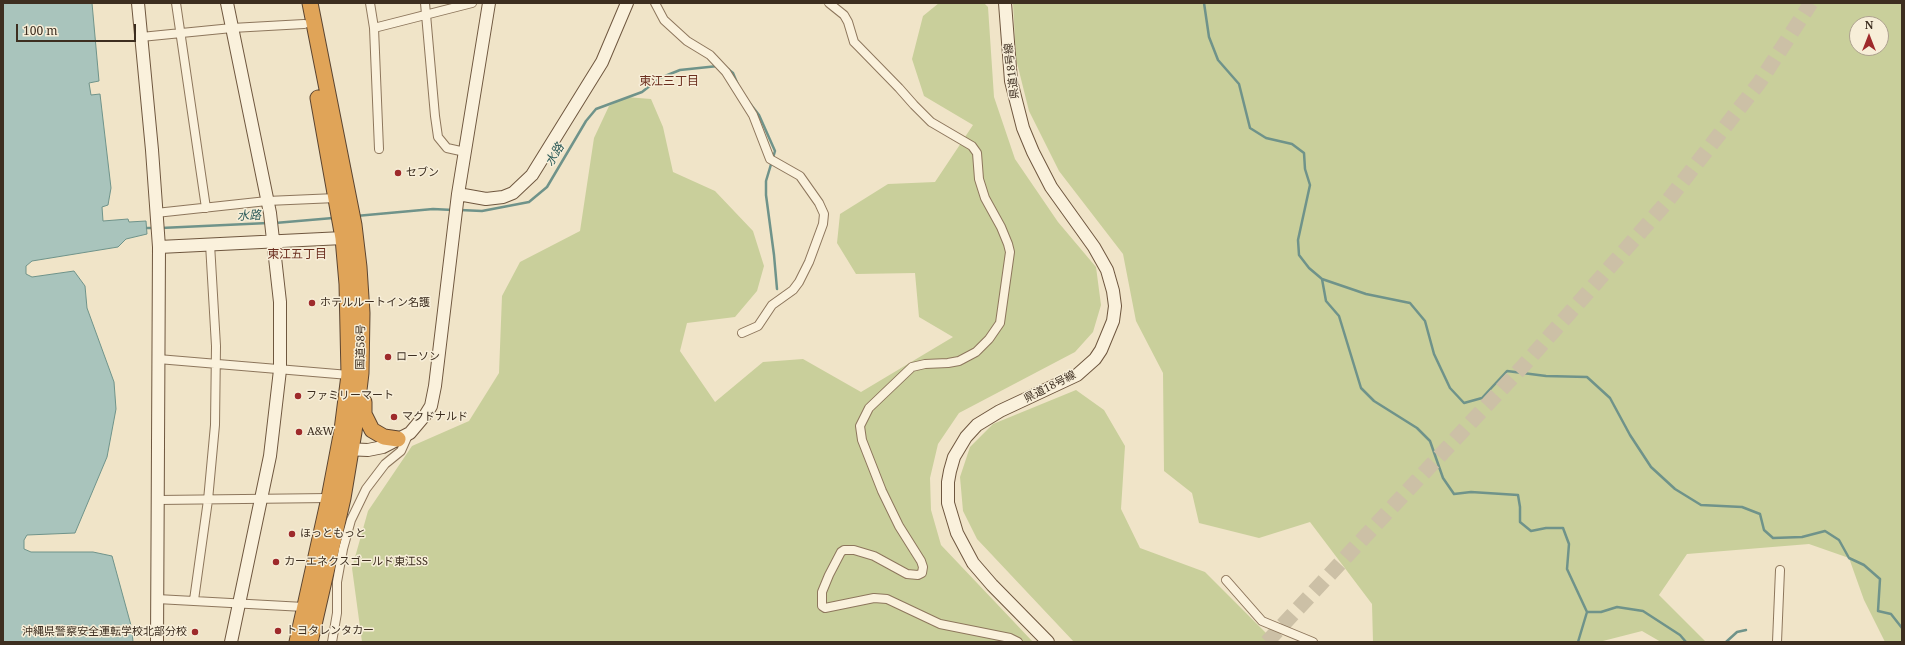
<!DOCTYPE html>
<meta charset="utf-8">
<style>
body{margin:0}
#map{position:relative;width:1905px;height:645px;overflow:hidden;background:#f0e4c8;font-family:"Noto Serif",serif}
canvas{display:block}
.frame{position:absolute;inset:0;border:4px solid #3d2e20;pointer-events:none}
.north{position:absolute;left:1849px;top:16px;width:40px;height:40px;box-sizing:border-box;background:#f7eed8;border:1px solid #ada18e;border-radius:50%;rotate:0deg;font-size:11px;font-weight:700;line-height:16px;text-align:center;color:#3d2e20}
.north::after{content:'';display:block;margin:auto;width:14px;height:18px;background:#9e2a2b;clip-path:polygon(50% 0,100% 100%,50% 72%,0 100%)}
.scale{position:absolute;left:16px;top:24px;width:120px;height:18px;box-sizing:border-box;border:2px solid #3d2e20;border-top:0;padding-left:5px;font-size:12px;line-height:14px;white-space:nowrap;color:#3d2e20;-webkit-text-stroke:3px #f7eed8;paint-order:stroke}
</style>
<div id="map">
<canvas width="1905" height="645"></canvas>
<div class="frame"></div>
<div class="north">N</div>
<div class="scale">100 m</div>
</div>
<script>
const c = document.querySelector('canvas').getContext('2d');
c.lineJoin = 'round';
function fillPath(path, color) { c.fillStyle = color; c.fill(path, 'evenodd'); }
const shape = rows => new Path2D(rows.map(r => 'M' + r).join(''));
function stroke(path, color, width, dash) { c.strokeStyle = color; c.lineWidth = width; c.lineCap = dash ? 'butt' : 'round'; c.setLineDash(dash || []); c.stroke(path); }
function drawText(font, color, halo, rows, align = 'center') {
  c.font = font + ' "Noto Serif","Noto Sans JP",serif'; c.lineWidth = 3; c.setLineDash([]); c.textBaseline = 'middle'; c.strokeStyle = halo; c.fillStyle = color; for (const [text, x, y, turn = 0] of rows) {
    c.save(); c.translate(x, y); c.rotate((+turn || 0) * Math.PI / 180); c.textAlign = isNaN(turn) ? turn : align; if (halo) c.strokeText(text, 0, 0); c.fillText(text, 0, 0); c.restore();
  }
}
fillPath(shape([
 [939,3,984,3,988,7,994,97,1015,159,1058,222,1096,267,1101,305,1093,332,1075,352,959,413,938,444,930,478,931,510,941,545,1033,642,362,642,352,568,368,511,412,446,469,421,499,373,502,296,520,262,580,231,594,138,609,106,626,97,651,99,663,127,673,172,715,191,753,231,764,266,757,291,735,317,687,323,680,351,715,402,763,362,803,359,861,392,953,337,919,317,915,273,856,274,837,243,840,214,888,184,935,182,973,125,924,96,912,59,923,16],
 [1013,3,1902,3,1902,642,1885,642,1864,600,1849,558,1809,544,1687,554,1659,595,1706,642,1661,642,1642,631,1599,642,1373,642,1372,604,1310,522,1259,538,1199,523,1192,493,1164,471,1163,373,1136,321,1123,254,1059,171,1029,111,1016,59],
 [1857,24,1881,24,1881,48,1857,48],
 [1076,390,1104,410,1125,446,1121,509,1140,548,1205,572,1275,642,1074,642,977,539,963,511,960,477,970,447,993,424]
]), '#c9cf9b');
const water = shape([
 [3,3,92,3,99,81,89,83,91,95,100,94,111,188,108,205,102,207,103,221,128,219,129,222,146,221,147,234,126,239,118,247,32,261,26,266,26,274,32,277,74,271,85,286,87,308,114,382,116,409,107,457,75,533,27,535,24,540,24,549,31,552,93,552,112,556,132,629,133,642,3,642,3,3]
]);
fillPath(water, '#a9c4bc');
stroke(water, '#6f938a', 1);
stroke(shape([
 [1204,3,1209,37,1218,60,1239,84,1250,128,1266,138,1292,144,1304,153,1305,169,1310,185,1298,240,1299,255,1309,268,1322,279,1326,301,1339,316,1361,388,1374,401,1417,428,1430,441,1443,478,1454,494,1471,492,1518,495,1520,507,1520,522,1531,531,1546,528,1563,528,1569,544,1567,569,1587,612,1601,612,1617,607,1643,611,1680,635,1686,642],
 [728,69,733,73,738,85],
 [748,101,759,115,775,151,766,181,766,195,774,255,777,289],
 [460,210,482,211,529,202,547,187,586,121,596,109,642,92,660,78,680,70,718,66],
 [356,216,433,209,453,210],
 [275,223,333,218],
 [147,228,154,228],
 [161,228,268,223],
 [1322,279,1366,294,1410,303,1425,321,1434,354,1450,388,1464,403,1482,398,1507,371,1546,376,1587,377,1610,398,1630,435,1651,467,1675,489,1701,505,1742,507,1760,514,1764,530,1773,538,1802,537,1825,531,1839,540,1849,558,1864,565,1880,579,1878,611,1891,614,1902,628],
 [1578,642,1587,612],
 [1726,642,1737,632,1746,630]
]), '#6f938a', 2.5);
stroke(shape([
 [1267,642,1524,365,1666,203,1759,83,1811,3]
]), '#ccc0a6', 15, [15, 8]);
const street = shape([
 [176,3,206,208],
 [370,3,374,28,379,149],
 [425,3,435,116,438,137,447,148,465,152],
 [655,3,664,20,687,41,710,55,726,72,753,115,770,159,800,176,819,203,824,214,823,224,809,262,799,282,793,290,772,305,758,326,742,333],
 [829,3,844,15,848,22,854,42,858,46,899,88,914,105,931,122,972,146,977,153,979,179,985,198,1001,227,1008,244,1010,252,1000,323,989,339,976,352,959,361,948,363,925,364,912,367,869,408,860,426,862,440,882,491,899,526,921,561,923,567,922,573,918,575,907,574,874,556,854,550,844,550,841,552,829,575,822,592,822,606,825,608,874,598,887,599,940,624,1010,638,1018,642],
 [374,28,472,3],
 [141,37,232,28,304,24],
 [156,213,267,201,336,198],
 [158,359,349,375],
 [158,500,329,498],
 [1226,580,1262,621,1313,642],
 [157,599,304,607],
 [194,600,208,500,215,425,216,346,210,244],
 [332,642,337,613,337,582,343,549,351,520,366,489,385,464,401,451,409,433],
 [1777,642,1780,570]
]);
const secondary = shape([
 [138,3,152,150,159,247,157,642],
 [227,3,270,213,280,302,280,370,270,456,231,642],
 [1005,3,1011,81,1023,128,1033,152,1051,187,1094,247,1107,270,1113,291,1115,306,1113,321,1101,350,1095,359,1077,375,1000,411,977,425,966,437,954,457,950,471,948,482,948,503,957,533,973,563,992,585,1048,642],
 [458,194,486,199,503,197,513,193,532,175,602,62,627,3],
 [159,247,343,238],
 [344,449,368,450,383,447,410,433,426,414,431,406,435,386,458,194,489,3]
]);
const highway = shape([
 [310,3,354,225,359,267,362,313,361,373,354,432,343,498,310,642],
 [364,402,364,414,372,430,384,437,398,439],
 [297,642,329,498,342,430,349,375,347,284,343,238,318,98]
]);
stroke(street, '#8d765c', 10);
stroke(secondary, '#6f573f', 14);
stroke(highway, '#5b4430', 17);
stroke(street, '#faf1dc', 8);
stroke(secondary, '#faf1dc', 12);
stroke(highway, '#e0a458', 15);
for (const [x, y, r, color] of [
 [398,173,4,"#9e2a2b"],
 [312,303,4,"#9e2a2b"],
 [388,357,4,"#9e2a2b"],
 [298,396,4,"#9e2a2b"],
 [394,417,4,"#9e2a2b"],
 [299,432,4,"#9e2a2b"],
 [292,534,4,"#9e2a2b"],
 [276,562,4,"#9e2a2b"],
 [278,631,4,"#9e2a2b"],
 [195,632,4,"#9e2a2b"]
]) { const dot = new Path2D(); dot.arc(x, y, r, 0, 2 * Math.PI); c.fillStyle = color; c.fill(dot); stroke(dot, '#f7eed8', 1.5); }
drawText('11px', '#3d2e20', '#f7eed8', [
 ["県道18号線",1012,71,-97],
 ["国道58号",361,347,-89],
 ["県道18号線",1050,387,-27]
]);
drawText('11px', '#3d2e20', '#f7eed8', [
 ["セブン",406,173],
 ["ホテルルートイン名護",320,303],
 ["ローソン",396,357],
 ["ファミリーマート",306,396],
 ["マクドナルド",402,417],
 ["A&W",307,432],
 ["ほっともっと",300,534],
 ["カーエネクスゴールド東江SS",284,562],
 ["トヨタレンタカー",286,631],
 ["沖縄県警察安全運転学校北部分校",187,632,"right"]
], 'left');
drawText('12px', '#6b2e1e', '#f7eed8', [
 ["東江三丁目",669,82],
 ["東江五丁目",297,255]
]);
drawText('italic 12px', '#2f5d5a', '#f7eed8', [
 ["水路",555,155,-59],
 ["水路",249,216,-3]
]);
</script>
